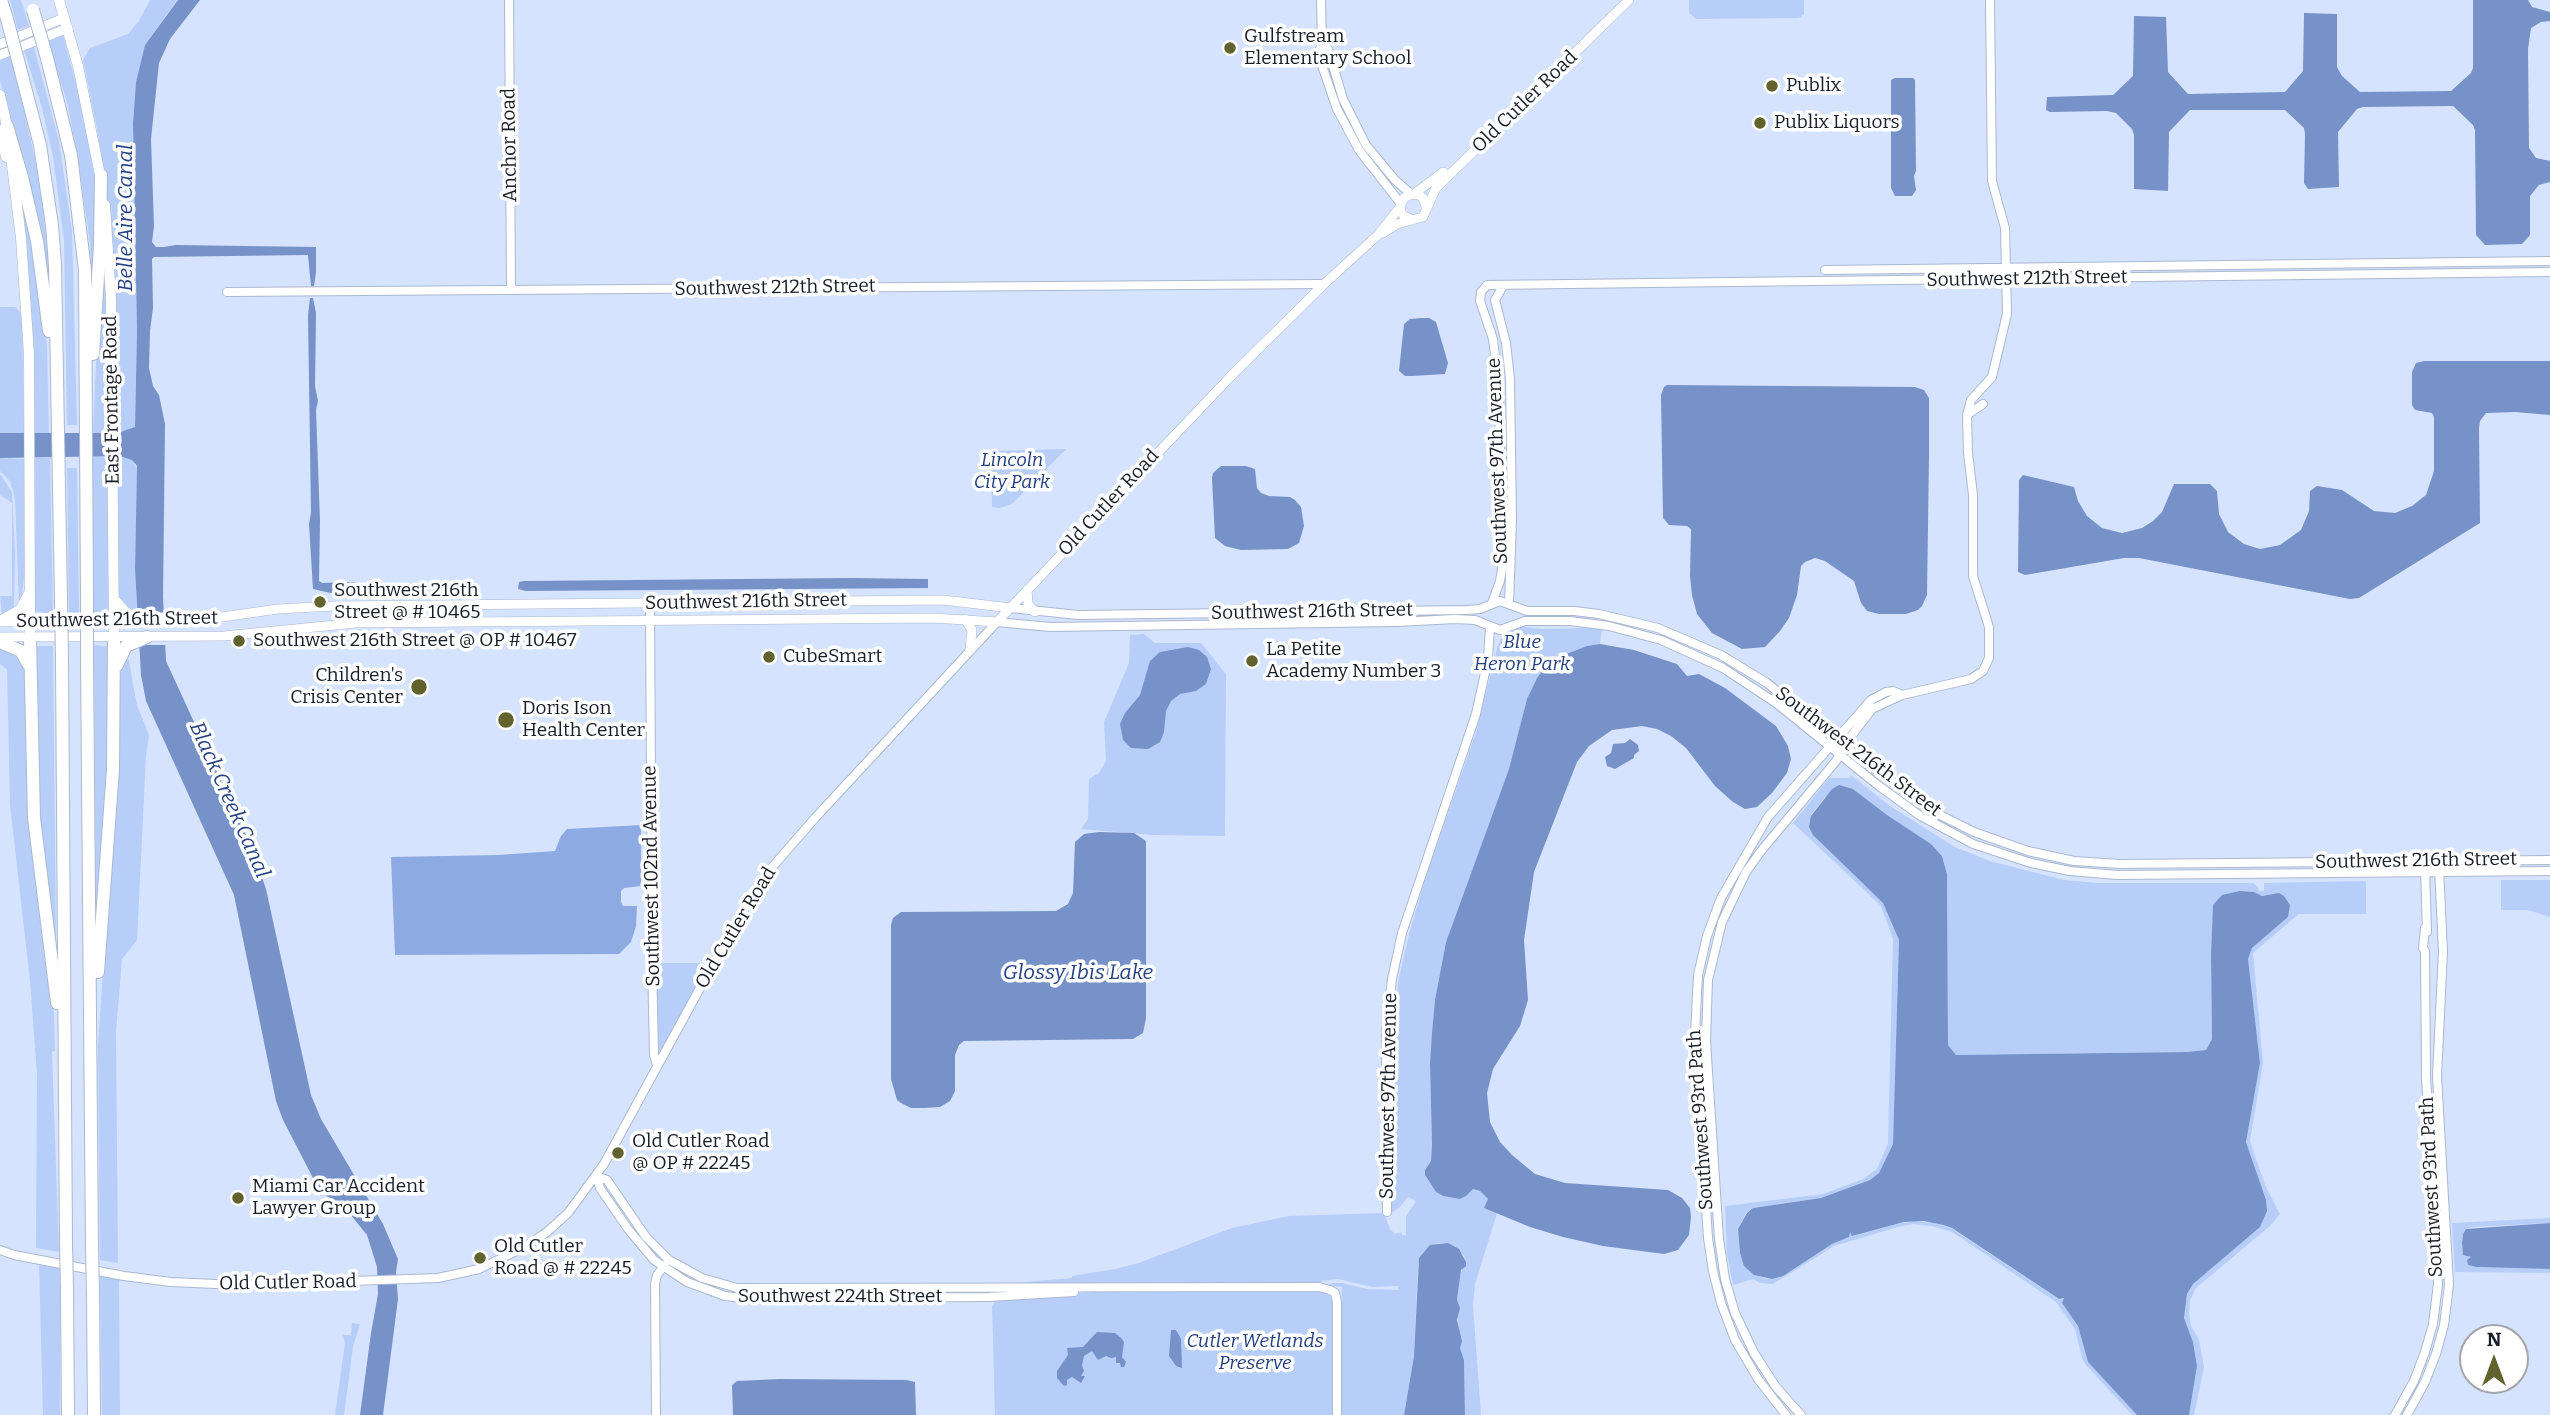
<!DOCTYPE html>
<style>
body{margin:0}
#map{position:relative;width:2550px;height:1415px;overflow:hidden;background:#d6e3fe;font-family:Bitter,serif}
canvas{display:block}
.north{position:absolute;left:2459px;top:1324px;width:70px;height:70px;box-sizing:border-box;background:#fff;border:2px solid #a3a5a9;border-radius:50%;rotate:0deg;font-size:19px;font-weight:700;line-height:28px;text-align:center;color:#191d27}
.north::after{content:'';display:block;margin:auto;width:24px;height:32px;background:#62622f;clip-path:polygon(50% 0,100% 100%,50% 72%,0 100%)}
</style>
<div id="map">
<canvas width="2550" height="1415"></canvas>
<div class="north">N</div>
</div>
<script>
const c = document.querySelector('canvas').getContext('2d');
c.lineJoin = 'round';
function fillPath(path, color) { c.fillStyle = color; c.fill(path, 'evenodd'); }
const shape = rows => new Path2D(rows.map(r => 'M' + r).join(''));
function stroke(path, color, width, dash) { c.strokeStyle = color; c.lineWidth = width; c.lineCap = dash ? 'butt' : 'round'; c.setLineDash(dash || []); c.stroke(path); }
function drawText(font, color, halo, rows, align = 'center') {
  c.font = font + ' Bitter,serif'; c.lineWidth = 7; c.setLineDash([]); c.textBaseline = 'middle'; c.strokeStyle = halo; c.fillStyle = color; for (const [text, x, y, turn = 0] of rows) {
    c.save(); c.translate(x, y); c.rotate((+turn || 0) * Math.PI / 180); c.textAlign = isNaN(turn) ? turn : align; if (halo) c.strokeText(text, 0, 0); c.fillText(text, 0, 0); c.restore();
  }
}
fillPath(shape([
 [10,0,21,0,29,26,18,30],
 [150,0,177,0,145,45,136,82,133,123,137,330,135,423,135,427,127,431,117,433,109,214,98,135,83,60,90,48,128,34,139,21],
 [1689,0,1804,0,1804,14,1799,18,1696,19,1689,13],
 [63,35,82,106,96,186,92,327,90,243,79,165,68,106,48,41],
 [34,47,59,141,72,231,77,425,67,425,64,240,53,157,42,108,24,50],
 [11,55,39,176,50,271,51,297,33,212,0,80,0,60],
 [21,182,44,310,47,346,49,435,0,433,0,307,15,307,22,314,24,429,34,430,35,428,32,341,20,210],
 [102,221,107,291,108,433,93,434],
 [1066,449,1012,504,1000,508,992,507,991,451],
 [92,455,109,455,110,614,93,614],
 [117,456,132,460,137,469,135,570,137,611,126,608,117,597],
 [0,458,25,459,26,561,22,594,19,603,15,499,10,481,0,471],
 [35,458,50,458,53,614,33,611],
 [67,468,77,468,79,614,69,614],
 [0,474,12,492,15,553,14,609,2,614,0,596,12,596,12,503,0,495],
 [1517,626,1541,629,1591,628,1602,629,1600,644,1587,646,1561,656,1537,678,1527,699,1509,769,1446,942,1435,1000,1430,1063,1432,1145,1431,1161,1425,1170,1425,1175,1436,1192,1443,1196,1460,1199,1466,1196,1473,1189,1480,1191,1488,1199,1484,1208,1497,1213,1475,1284,1473,1306,1481,1415,1465,1415,1464,1360,1460,1348,1457,1300,1460,1276,1465,1260,1464,1255,1443,1243,1435,1244,1418,1264,1414,1356,1404,1415,1340,1415,1342,1287,1329,1285,1333,1283,1342,1283,1367,1289,1398,1290,1398,1286,1372,1287,1338,1279,1322,1281,1318,1284,1003,1284,1072,1278,1072,1276,1115,1269,1139,1263,1232,1228,1289,1216,1384,1213,1390,1229,1395,1234,1401,1232,1403,1236,1406,1235,1406,1216,1416,1201,1408,1197,1400,1207,1390,1214,1394,1014,1399,978,1409,934,1425,880,1476,732,1498,645,1502,637],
 [1144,634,1155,643,1201,643,1226,674,1225,836,1153,835,1081,829,1088,819,1089,779,1099,773,1106,761,1104,722,1129,663,1130,635],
 [94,645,110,647,112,717,99,916,96,916],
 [35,646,53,646,56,941,54,941,35,816],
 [0,648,13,651,26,665,54,1013,55,1051,52,1052,59,1252,36,1248,37,1074,30,981,10,805,7,670,0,664],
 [125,652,128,656,137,705,149,735,146,756,137,940,122,959,116,1032,118,1263,100,1260,98,1047,117,763,121,663],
 [1851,775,1890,806,1955,847,1990,861,2064,880,2099,883,2253,883,2258,887,2259,891,2264,891,2264,883,2366,881,2366,914,2299,914,2253,953,2263,1063,2250,1141,2265,1185,2280,1214,2270,1226,2196,1288,2190,1300,2189,1313,2191,1326,2199,1340,2204,1367,2194,1415,2189,1415,2197,1366,2193,1342,2184,1318,2187,1294,2193,1284,2214,1265,2261,1186,2246,1142,2260,1063,2248,959,2252,948,2288,917,2267,896,2258,895,2254,892,2240,891,2213,905,2211,954,2212,1039,2206,1050,2187,1052,1956,1055,1948,1045,1947,874,1942,856,1931,844,1887,815,1853,789,1825,797,1811,815,1826,848,1883,903,1899,940,1893,1144,1879,1173,1870,1180,1821,1198,1753,1208,1746,1213,1738,1229,1740,1253,1754,1275,1768,1279,1783,1275,1832,1244,1848,1237,1848,1233,1850,1232,1853,1236,1897,1224,1915,1221,1933,1223,1951,1228,2058,1299,2064,1299,2062,1303,2078,1326,2088,1362,2137,1415,2132,1415,2086,1365,2082,1358,2075,1329,2056,1302,1952,1232,1932,1226,1913,1224,1898,1227,1834,1246,1773,1284,1760,1283,1753,1279,1733,1285,1727,1253,1725,1206,1823,1194,1863,1179,1877,1169,1888,1143,1893,939,1881,906,1793,823,1829,778,1850,778],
 [2501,880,2550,880,2550,917,2528,910,2501,910],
 [662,963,702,963,708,967,662,1051,659,1051,656,968],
 [2550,1218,2550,1223,2471,1227,2464,1231,2462,1240,2463,1255,2471,1257,2477,1267,2550,1269,2550,1273,2455,1272,2452,1223],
 [39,1263,60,1268,60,1415,43,1415],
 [100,1276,119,1279,120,1415,102,1415],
 [1314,1290,1330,1295,1334,1306,1334,1415,995,1415,992,1306,996,1300,1093,1292],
 [352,1323,360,1324,353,1347,344,1415,335,1415,345,1343,343,1335,351,1335]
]), '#b7cef9');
fillPath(shape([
 [641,825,641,886,624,888,621,891,621,902,623,906,637,906,636,926,631,942,619,954,395,955,391,857,499,855,555,851,561,836,567,829]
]), '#8eaae3');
fillPath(shape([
 [178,0,200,0,170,39,159,63,151,139,154,226,152,242,156,247,164,247,176,245,316,247,316,272,314,286,311,286,308,255,154,257,152,259,153,308,150,331,149,368,153,386,159,395,165,424,163,597,166,661,251,846,266,889,311,1095,321,1119,383,1224,398,1259,396,1272,398,1299,383,1415,360,1415,371,1333,378,1294,377,1267,367,1235,346,1209,325,1195,314,1180,283,1120,276,1101,234,895,146,701,141,675,135,570,137,466,132,460,119,456,0,458,0,433,118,433,135,427,137,330,133,123,136,82,145,45],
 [2473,0,2528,0,2532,7,2550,12,2550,21,2541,22,2531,28,2528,49,2529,148,2536,158,2550,161,2550,182,2539,185,2530,196,2530,235,2522,244,2485,245,2476,235,2475,130,2473,125,2453,106,2363,107,2357,109,2338,132,2339,187,2308,189,2304,183,2305,134,2304,128,2285,110,2190,110,2169,132,2168,191,2134,189,2134,135,2132,129,2116,113,2107,111,2050,112,2046,110,2047,97,2113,95,2133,76,2134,16,2166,17,2168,72,2188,94,2285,92,2303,71,2304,13,2337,14,2337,67,2342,76,2360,92,2451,91,2471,73,2473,68],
 [1895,78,1913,78,1915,80,1916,171,1914,176,1916,190,1912,196,1895,196,1891,188,1891,80],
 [310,298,313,298,316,313,315,386,318,401,316,410,320,521,319,581,322,583,351,582,371,585,391,584,398,585,398,590,335,594,313,589,309,524,311,513,308,315],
 [1421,318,1429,318,1436,322,1448,363,1445,374,1412,376,1405,376,1399,371,1404,324,1410,319],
 [2424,361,2550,361,2550,415,2515,412,2486,413,2480,421,2479,428,2480,523,2359,598,2350,599,2139,558,2124,558,2025,575,2018,572,2019,480,2023,475,2074,487,2078,501,2087,516,2102,528,2122,533,2142,528,2153,521,2162,512,2174,484,2210,484,2217,491,2219,514,2228,532,2244,544,2260,549,2280,545,2301,530,2309,511,2310,491,2317,486,2342,490,2374,511,2395,513,2412,506,2426,495,2434,471,2434,417,2432,413,2415,410,2412,405,2412,372,2416,363],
 [1667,385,1915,387,1924,390,1929,398,1929,455,1927,595,1922,606,1918,610,1906,614,1879,614,1867,611,1861,603,1854,581,1825,561,1815,558,1805,562,1801,566,1797,595,1789,618,1780,631,1765,647,1742,649,1712,633,1697,614,1692,595,1690,576,1691,529,1687,526,1669,525,1663,518,1661,395,1664,387],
 [1221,466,1246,466,1255,469,1257,488,1261,493,1269,496,1290,497,1295,500,1301,507,1304,526,1299,543,1288,549,1241,550,1225,546,1215,538,1212,478,1213,473],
 [850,578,928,579,928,588,526,591,518,589,519,582,524,581],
 [1600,644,1634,650,1677,664,1687,676,1699,674,1725,688,1776,726,1788,746,1791,759,1787,773,1772,793,1757,807,1745,809,1733,802,1715,786,1686,748,1671,736,1657,729,1642,726,1612,730,1589,746,1577,762,1534,872,1524,940,1528,1000,1520,1026,1493,1069,1487,1093,1490,1122,1500,1142,1512,1155,1535,1174,1565,1183,1668,1190,1682,1198,1690,1208,1691,1217,1689,1235,1678,1250,1664,1254,1603,1246,1563,1237,1530,1227,1484,1208,1488,1199,1480,1191,1473,1189,1466,1196,1460,1199,1443,1196,1436,1192,1425,1175,1425,1170,1431,1161,1432,1145,1430,1063,1432,1033,1435,1000,1446,942,1509,769,1527,699,1537,678,1547,665,1561,656,1587,646],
 [1188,647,1199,650,1207,657,1211,669,1206,684,1196,691,1180,694,1171,701,1166,711,1164,732,1160,742,1148,749,1131,748,1123,740,1120,724,1125,713,1140,695,1150,661,1160,652],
 [1630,739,1638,745,1639,751,1634,755,1634,758,1615,769,1607,766,1605,757,1611,753,1613,744,1625,743],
 [1839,785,1853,789,1887,815,1931,844,1942,856,1947,874,1948,1045,1956,1055,2187,1052,2206,1050,2212,1039,2211,954,2213,905,2222,895,2240,891,2254,892,2262,896,2279,893,2284,896,2290,905,2288,917,2252,948,2248,959,2260,1063,2246,1142,2266,1200,2267,1211,2260,1227,2193,1284,2187,1294,2184,1318,2193,1342,2197,1366,2189,1415,2137,1415,2088,1362,2078,1326,2062,1303,2064,1298,2059,1299,1952,1228,1943,1225,1924,1221,1904,1222,1852,1236,1850,1232,1849,1237,1832,1244,1783,1276,1772,1279,1754,1275,1744,1266,1740,1253,1738,1229,1747,1213,1753,1208,1821,1198,1870,1180,1879,1173,1893,1144,1899,940,1883,903,1813,835,1809,827,1811,816,1832,789],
 [1099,832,1134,833,1146,841,1146,1018,1143,1033,1133,1039,964,1041,959,1045,955,1055,955,1091,950,1101,940,1107,925,1108,911,1108,901,1103,897,1100,891,1079,891,925,893,918,901,912,906,912,1056,911,1068,904,1073,893,1075,842,1084,834],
 [2550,1223,2550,1269,2477,1267,2468,1265,2467,1260,2471,1257,2463,1255,2462,1243,2463,1234,2466,1229],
 [1448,1243,1459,1249,1466,1262,1466,1266,1461,1270,1457,1300,1460,1308,1457,1320,1462,1341,1460,1348,1464,1360,1465,1415,1404,1415,1414,1356,1419,1258,1430,1245],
 [1171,1330,1176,1330,1181,1339,1182,1368,1176,1366,1169,1356],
 [1097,1332,1115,1333,1121,1338,1124,1342,1122,1357,1126,1362,1124,1367,1121,1367,1120,1363,1116,1363,1116,1357,1111,1358,1106,1356,1098,1360,1092,1351,1084,1356,1082,1365,1084,1371,1081,1376,1085,1376,1081,1383,1072,1377,1067,1380,1067,1385,1064,1386,1057,1378,1057,1371,1068,1355,1067,1348,1083,1347],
 [780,1379,906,1380,915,1382,916,1415,733,1415,732,1385,737,1381]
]), '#7692c8');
fillPath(shape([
 [134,611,167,613,169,645,136,645]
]), '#d6e3fe');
const tertiary = shape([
 [509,0,511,290],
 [1321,0,1322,44,1318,54,1337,109,1359,150,1401,204],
 [1322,44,1328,49,1343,99,1366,145,1395,180,1411,194],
 [1825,270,2550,261],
 [1503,286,1495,300,1506,343,1510,379,1512,520,1509,604],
 [227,292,1324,284],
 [1967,415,1983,404],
 [1492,603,1500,581,1502,569,1499,389,1493,339,1480,301,1481,292,1487,285,2550,272],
 [650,604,652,961,654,1055,657,1065],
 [1011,608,1078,615,1467,610,1480,609,1500,601,1527,611,1574,611,1599,614,1658,628,1721,655,1767,683,1857,756,1930,810,1974,832,2028,851,2074,861,2120,864,2550,860],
 [2425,868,2427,932],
 [596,1176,607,1180,646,1237,669,1260,702,1278,737,1288,1319,1287,1330,1290,1335,1293,1337,1302,1337,1415],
 [596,1176,600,1188,628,1229,654,1260,687,1282,725,1296,750,1299,806,1298,989,1297,1074,1292],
 [1387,1212,1386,1032,1392,979,1402,933,1476,714,1488,659,1490,627],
 [0,1250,14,1255,124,1276,171,1282,238,1285,438,1278,479,1269,525,1247,547,1232,568,1213,604,1164,735,924,767,873,815,818,997,622,1050,627,1397,622,1455,619,1475,620,1500,630,1525,621,1570,621,1609,626,1661,640,1723,668,1776,703,1879,786,1919,815,1973,844,2031,863,2070,871,2117,875,2550,871],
 [656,1415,655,1284,657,1275,665,1265],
 [1786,1415,1758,1379,1735,1340,1721,1303,1713,1271,1708,1238,1695,1034,1698,975,1707,936,1721,898,1768,817,1871,700,1886,692,1893,691,1902,695],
 [1801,1415,1776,1387,1754,1353,1735,1313,1725,1279,1719,1239,1706,1041,1708,980,1722,922,1746,872,1761,851,1836,761,1849,739,1872,709,1902,695,1971,679,1983,671,1989,658,1989,627,1973,576,1973,495,1968,453,1967,415,1971,400,1992,377,2007,314,2005,228,1992,181,1990,0],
 [2395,1415,2414,1381,2425,1352,2433,1324,2438,1284,2426,1076,2425,951,2423,948,2425,928],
 [2407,1415,2425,1382,2436,1354,2444,1325,2449,1285,2437,1076,2443,951,2439,868]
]);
const secondary = shape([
 [0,44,64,18],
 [0,55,68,28],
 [1414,194,1443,172],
 [1413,220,1404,216,1401,212,1400,207,1404,198,1411,194,1419,195,1423,198,1427,208],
 [1383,233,1397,224,1423,217,1436,188,1629,0],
 [1027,590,1028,604,1035,612],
 [965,619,972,630,970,650],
 [0,622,194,621,278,609,334,606,943,600,1011,608],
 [0,637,224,636,356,623,933,618,997,622,1232,375,1324,284,1378,235,1400,207]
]);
const primary = shape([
 [59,0,78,66,101,180],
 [0,95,8,131],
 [0,130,6,157],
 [10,149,21,238,29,354,30,638],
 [105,205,111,299,114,637],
 [115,600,127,614,161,618,171,622],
 [0,621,20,610,29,593]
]);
const motorway = shape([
 [1,0,7,19],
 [47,58,71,155,85,270,87,598],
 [20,68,40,145,52,225,55,265,61,599],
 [7,126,22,177,37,241,49,331],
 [93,354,100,246,101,175],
 [30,638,34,818,57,1003],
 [0,642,21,651,28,664],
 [62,661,66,1243],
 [87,661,92,1248],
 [117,665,126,646,147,637],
 [98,972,113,769,114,637],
 [67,1290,68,1415],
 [93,1294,94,1415]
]);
stroke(tertiary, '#abb8d1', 10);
stroke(secondary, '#abb8d1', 10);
stroke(primary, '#abb8d1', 11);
stroke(motorway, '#abb8d1', 14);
stroke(tertiary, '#fff', 8);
stroke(secondary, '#fff', 9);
stroke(primary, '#fff', 10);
stroke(motorway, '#fff', 12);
const motorwayBridge = shape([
 [33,10,47,58],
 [7,19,20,68],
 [61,599,62,661],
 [87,661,87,598],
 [66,1243,67,1290],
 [92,1248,93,1294]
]);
stroke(motorwayBridge, '#abb8d1', 14, []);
stroke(motorwayBridge, '#fff', 12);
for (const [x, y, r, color] of [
 [1230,48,7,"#62622f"],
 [1772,86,7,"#62622f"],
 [1760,123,7,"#62622f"],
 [320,602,7,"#62622f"],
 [239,641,7,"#62622f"],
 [769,657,7,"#62622f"],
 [1252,661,7,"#62622f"],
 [419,687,9,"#62622f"],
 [506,720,9,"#62622f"],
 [618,1153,7,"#62622f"],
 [238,1198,7,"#62622f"],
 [480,1258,7,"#62622f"]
]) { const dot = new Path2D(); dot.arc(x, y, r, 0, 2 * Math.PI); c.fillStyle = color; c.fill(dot); stroke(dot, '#fff', 2.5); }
drawText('19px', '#191d27', '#fff', [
 ["Gulfstream",1244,37],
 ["Elementary School",1244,59],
 ["Publix",1786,86],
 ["Publix Liquors",1774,123],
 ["Southwest 216th",334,591],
 ["Street @ # 10465",334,613],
 ["Southwest 216th Street @ OP # 10467",253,641],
 ["La Petite",1266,650],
 ["Academy Number 3",1266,672],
 ["CubeSmart",783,657],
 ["Children's",403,676,"right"],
 ["Crisis Center",403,698,"right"],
 ["Doris Ison",522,709],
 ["Health Center",522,731],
 ["Old Cutler Road",632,1142],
 ["@ OP # 22245",632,1164],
 ["Miami Car Accident",252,1187],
 ["Lawyer Group",252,1209],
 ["Old Cutler",494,1247],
 ["Road @ # 22245",494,1269]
], 'left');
drawText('19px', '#191d27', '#fff', [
 ["Old Cutler Road",1525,102,-44],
 ["Anchor Road",510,145,-91],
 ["Southwest 212th Street",2027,279,-1],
 ["Southwest 212th Street",775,288,-1],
 ["East Frontage Road",112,400,-91],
 ["Southwest 97th Avenue",1498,461,-92],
 ["Old Cutler Road",1109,503,-47],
 ["Southwest 216th Street",746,602,-1],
 ["Southwest 216th Street",1312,612,-1],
 ["Southwest 216th Street",117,620,-1],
 ["Southwest 216th Street",1858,752,37],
 ["Southwest 216th Street",2416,861,-1],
 ["Southwest 102nd Avenue",652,876,-91],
 ["Old Cutler Road",736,928,-59],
 ["Southwest 97th Avenue",1389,1096,-89],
 ["Southwest 93rd Path",1701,1120,-94],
 ["Southwest 93rd Path",2432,1187,-93],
 ["Old Cutler Road",288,1283,-1],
 ["Southwest 224th Street",840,1297]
]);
drawText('italic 19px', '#223f82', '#fff', [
 ["Lincoln",1012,461],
 ["City Park",1012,483],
 ["Blue",1522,643],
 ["Heron Park",1522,665],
 ["Cutler Wetlands",1255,1342],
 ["Preserve",1255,1364]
]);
drawText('italic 21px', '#254386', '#fff', [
 ["Belle Aire Canal",126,218,-90],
 ["Black Creek Canal",229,800,66],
 ["Glossy Ibis Lake",1078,973]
]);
</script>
